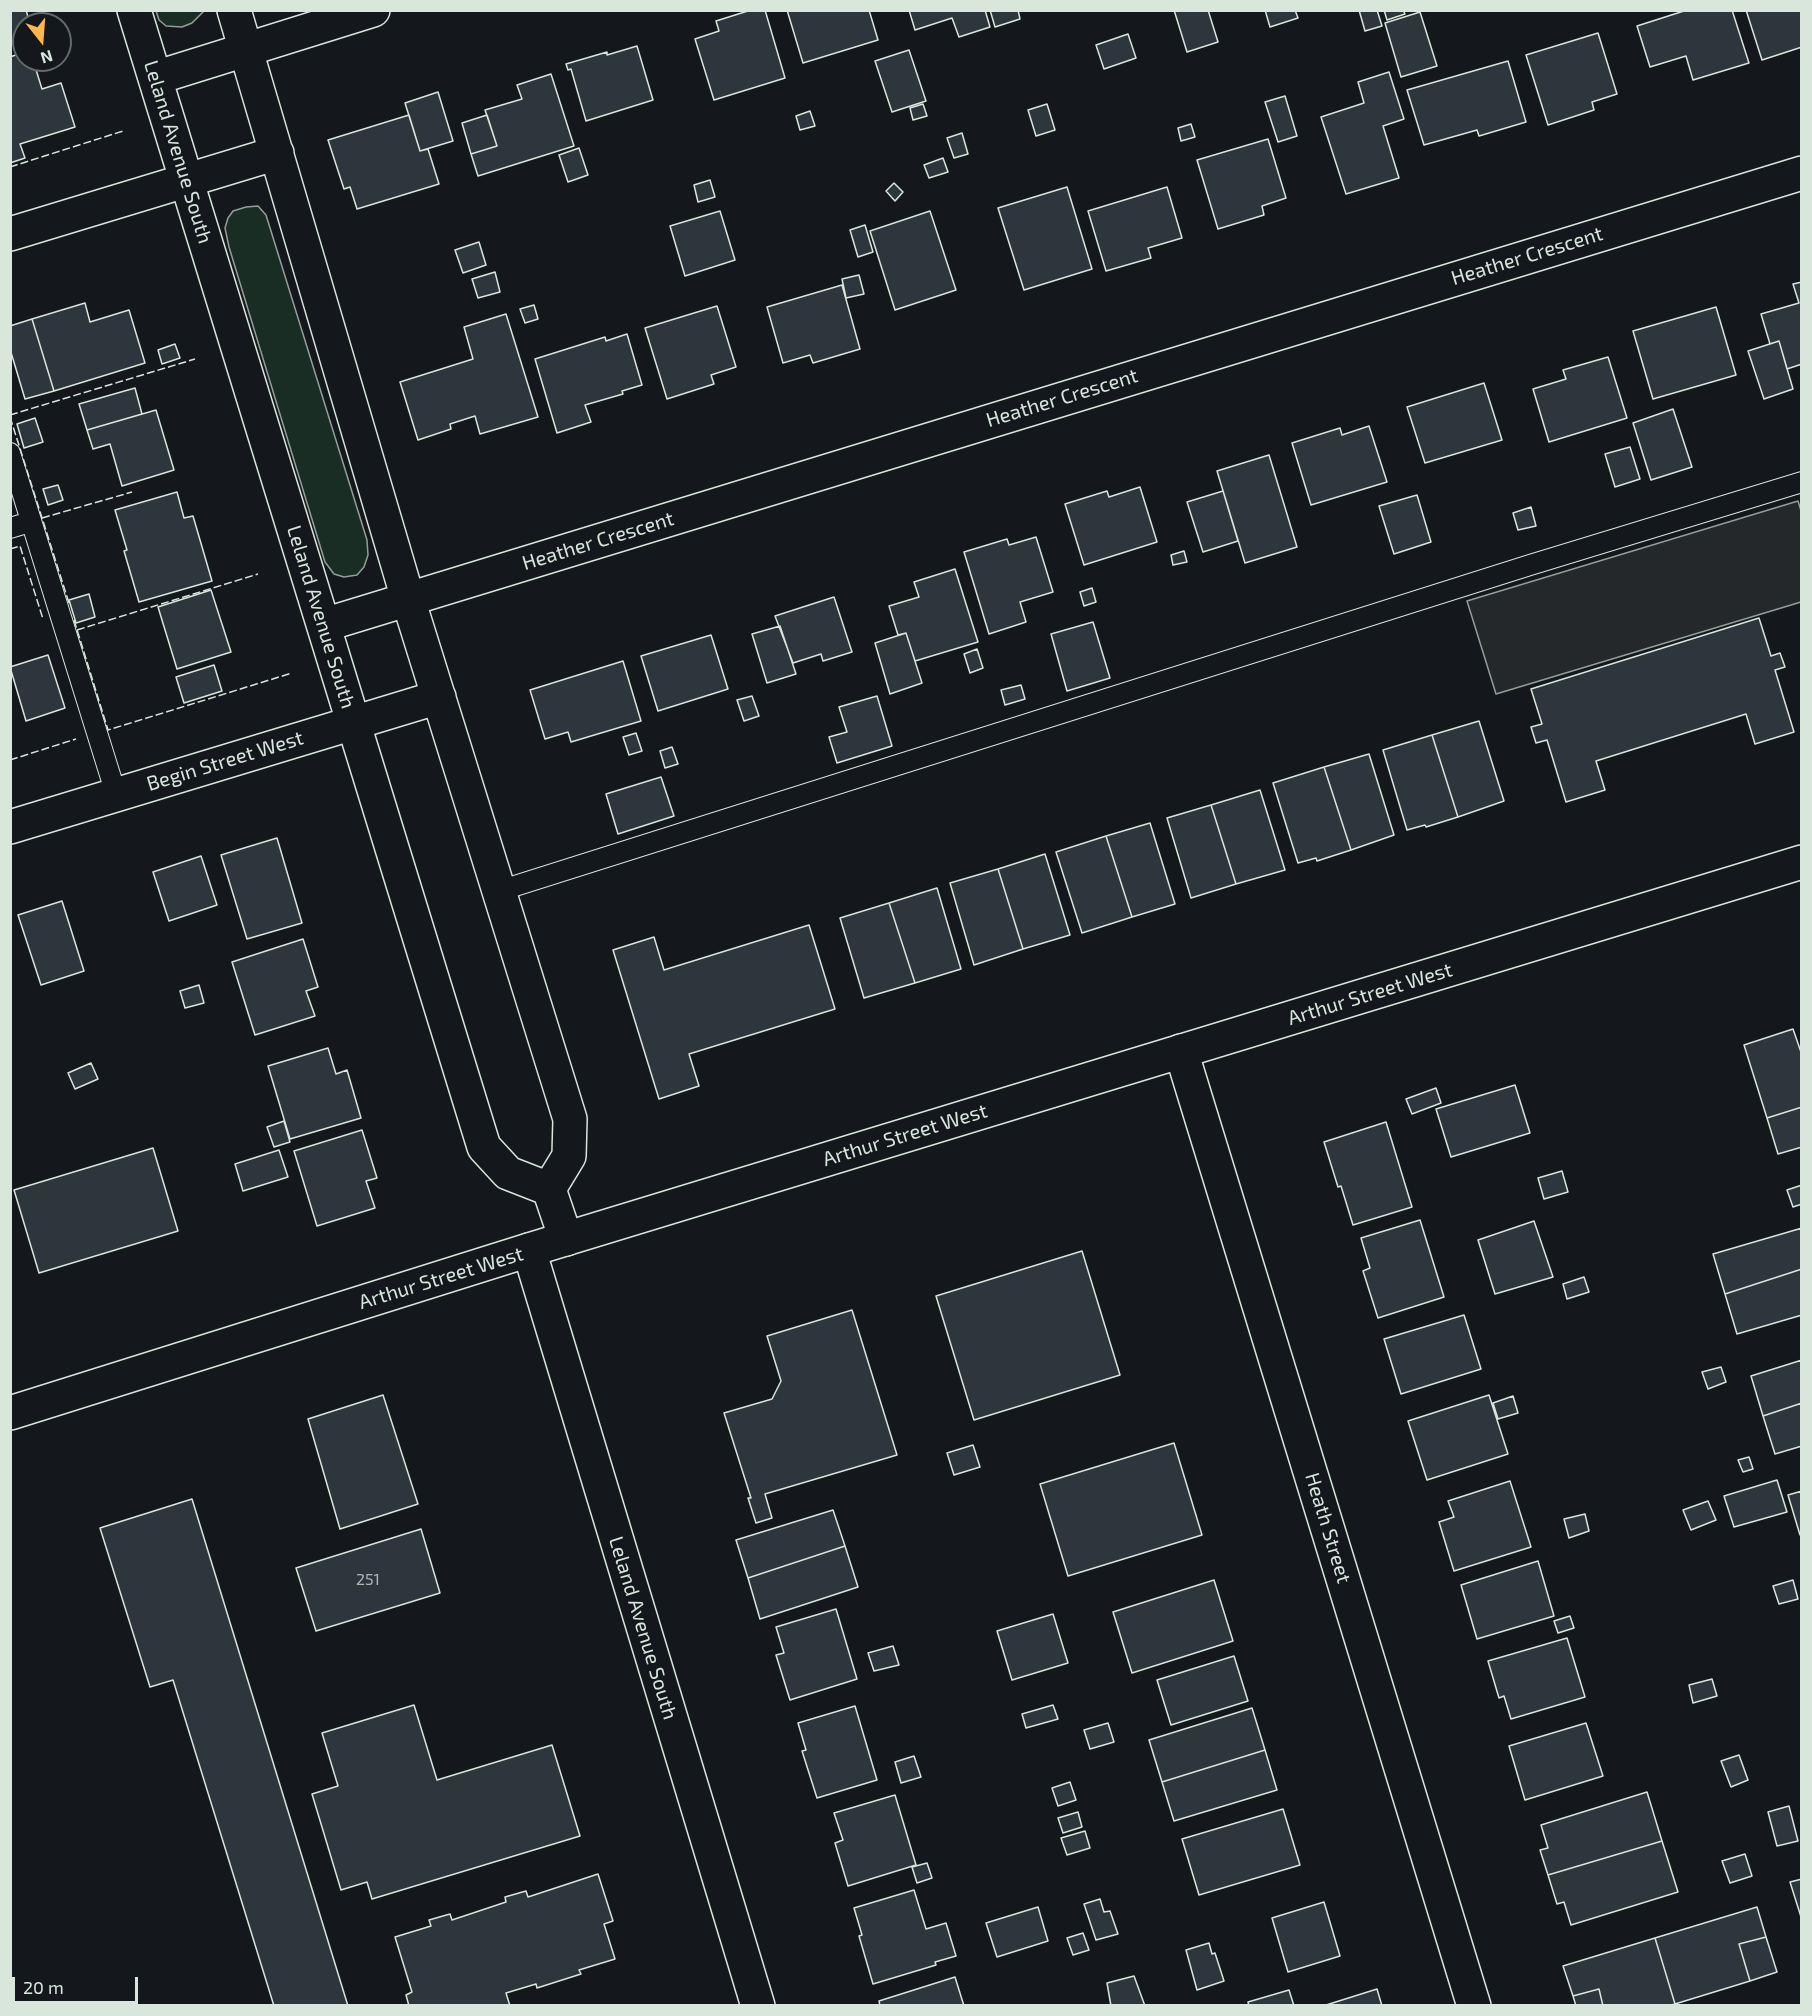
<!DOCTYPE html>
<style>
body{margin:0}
#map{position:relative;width:1812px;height:2016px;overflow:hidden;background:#14181c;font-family:"Exo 2",sans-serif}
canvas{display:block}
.frame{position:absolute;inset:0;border:12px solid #d8e6dc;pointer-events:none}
.north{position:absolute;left:12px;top:12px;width:60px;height:60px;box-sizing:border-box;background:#14181c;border:2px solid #626a69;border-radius:50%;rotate:163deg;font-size:16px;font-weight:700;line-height:24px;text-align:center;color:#d8e6dc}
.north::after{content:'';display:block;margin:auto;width:21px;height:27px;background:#ffb74d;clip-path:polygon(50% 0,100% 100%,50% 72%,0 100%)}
.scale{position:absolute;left:12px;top:1977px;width:126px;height:27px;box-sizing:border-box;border:3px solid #d8e6dc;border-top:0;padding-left:8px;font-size:18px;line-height:21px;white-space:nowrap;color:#d8e6dc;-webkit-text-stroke:4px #14181c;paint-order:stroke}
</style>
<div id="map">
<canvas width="1812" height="2016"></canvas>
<div class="frame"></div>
<div class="north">N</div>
<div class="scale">20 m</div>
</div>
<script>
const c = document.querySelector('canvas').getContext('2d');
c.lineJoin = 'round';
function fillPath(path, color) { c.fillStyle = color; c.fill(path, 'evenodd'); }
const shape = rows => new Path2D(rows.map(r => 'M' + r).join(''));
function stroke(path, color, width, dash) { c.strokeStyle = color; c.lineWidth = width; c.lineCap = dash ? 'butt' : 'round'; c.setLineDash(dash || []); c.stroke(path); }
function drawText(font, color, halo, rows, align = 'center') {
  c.font = font + ' "Exo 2",sans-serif'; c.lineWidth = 4.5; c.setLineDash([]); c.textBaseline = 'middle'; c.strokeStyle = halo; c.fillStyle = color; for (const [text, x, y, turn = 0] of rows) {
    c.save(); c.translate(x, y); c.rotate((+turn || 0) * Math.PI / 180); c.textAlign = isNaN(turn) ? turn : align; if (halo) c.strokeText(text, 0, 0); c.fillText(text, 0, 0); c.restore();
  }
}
const green = shape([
 [156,11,156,10,204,11,192,23,182,27,166,26,159,20,156,11],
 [258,206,266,215,367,540,368,555,364,567,357,575,344,577,334,574,325,562,229,247,225,228,228,218,233,211,246,207,258,206]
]);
fillPath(green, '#1a2d24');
stroke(green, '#939e99', 1.5);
const parking = shape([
 [1798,501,1802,514,1801,602,1496,694,1467,601,1798,501]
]);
fillPath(parking, '#24282b');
stroke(parking, '#939e99', 1.5);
const building = shape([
 [10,10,26,10,30,24,24,24,24,38,10,42,10,10],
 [751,10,765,10,785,78,714,100,695,39,719,31,716,21,751,10],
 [787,10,869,10,878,40,803,63,787,10],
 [909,10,985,10,990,27,959,37,952,18,915,30,909,10],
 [990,10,1018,10,1020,19,995,27,990,10],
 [1174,10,1208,10,1218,42,1187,52,1174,10],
 [1265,10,1295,10,1298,18,1270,27,1265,10],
 [1359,10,1377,10,1382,26,1365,31,1359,10],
 [1384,10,1403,10,1405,14,1387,20,1384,10],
 [1687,10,1732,10,1749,63,1693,80,1686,56,1650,67,1637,26,1687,10],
 [1746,10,1802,10,1802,47,1762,60,1746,10],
 [1420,12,1437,66,1401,77,1385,23,1420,12],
 [1598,33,1617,94,1592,102,1594,110,1548,125,1526,55,1598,33],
 [1128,34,1136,58,1104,69,1096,45,1128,34],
 [637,46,653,100,586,121,571,69,568,70,566,64,607,52,607,55,637,46],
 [909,50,926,101,892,112,875,61,909,50],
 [24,52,24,60,33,60,42,89,61,83,75,127,20,144,25,158,10,163,10,57,24,52],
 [1508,61,1526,122,1479,136,1477,130,1424,145,1407,90,1508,61],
 [1389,72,1404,119,1383,126,1399,178,1346,194,1321,117,1364,103,1358,82,1389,72],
 [551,74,574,146,478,176,471,154,497,146,485,110,522,99,517,85,551,74],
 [438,92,453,141,420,151,405,103,438,92],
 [1285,96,1297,136,1278,142,1265,102,1285,96],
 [923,104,927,116,913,120,910,108,923,104],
 [1047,104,1055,130,1036,136,1028,110,1047,104],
 [810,111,815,126,800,130,796,116,810,111],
 [409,115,420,151,428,149,439,184,357,209,350,187,344,189,328,140,409,115],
 [487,115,497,146,471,154,462,123,487,115],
 [1191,124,1195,137,1181,141,1178,128,1191,124],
 [962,133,968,154,954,158,947,138,962,133],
 [1268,139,1286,198,1262,206,1264,215,1218,229,1197,160,1268,139],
 [579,148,588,175,568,182,559,155,579,148],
 [943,158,948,172,929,178,924,165,943,158],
 [710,180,715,197,698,202,694,185,710,180],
 [894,183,903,192,895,201,886,191,894,183],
 [1067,187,1092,269,1024,290,998,208,1067,187],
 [1167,187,1182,238,1148,248,1151,258,1106,271,1088,211,1167,187],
 [720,211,735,260,685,276,670,226,720,211],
 [930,211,956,290,895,310,870,231,930,211],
 [865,225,873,252,858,257,850,230,865,225],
 [479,242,486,265,463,273,455,250,479,242],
 [495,272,500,292,478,298,472,279,495,272],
 [859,275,864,294,846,298,842,279,859,275],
 [1802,282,1802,364,1787,369,1779,341,1770,344,1761,314,1799,303,1793,284,1802,282],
 [842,285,860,349,813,363,810,355,783,363,767,307,842,285],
 [85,303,90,322,129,310,145,363,54,391,32,319,85,303],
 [534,305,538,319,525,323,520,309,534,305],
 [717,306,736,367,711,375,714,384,667,399,645,328,717,306],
 [1716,307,1736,375,1653,399,1633,331,1716,307],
 [506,314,538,417,480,434,475,416,450,424,451,429,418,440,400,382,473,359,464,327,506,314],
 [32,319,54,391,25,399,10,349,10,326,32,319],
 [627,334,642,385,622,391,623,394,585,405,591,422,557,433,535,359,605,337,606,341,627,334],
 [1779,341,1793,389,1764,399,1748,351,1779,341],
 [175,344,180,358,162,364,158,350,175,344],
 [1608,357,1627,418,1549,442,1533,389,1566,379,1563,370,1608,357],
 [1484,383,1502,440,1425,463,1407,407,1484,383],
 [135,388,142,414,87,430,79,404,135,388],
 [1673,409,1692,467,1651,480,1633,423,1673,409],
 [156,410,174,470,122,486,110,444,93,449,87,430,156,410],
 [35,418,43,442,24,448,17,424,35,418],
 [1369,426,1387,482,1311,505,1292,443,1340,428,1342,435,1369,426],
 [1630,447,1640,479,1615,487,1605,454,1630,447],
 [1269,455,1297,547,1245,563,1217,471,1269,455],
 [58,485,63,500,48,505,43,489,58,485],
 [1140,487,1157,542,1084,565,1065,504,1107,491,1109,497,1140,487],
 [1223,491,1238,541,1203,552,1187,502,1223,491],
 [177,492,184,518,193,516,212,581,139,602,124,551,127,550,115,510,177,492],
 [1417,495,1431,542,1394,554,1379,506,1417,495],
 [1531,507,1536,526,1518,530,1513,513,1531,507],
 [1036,537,1053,592,1020,602,1026,622,989,634,964,552,1007,539,1009,545,1036,537],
 [1184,551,1187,562,1173,565,1171,555,1184,551],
 [955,569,978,642,915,661,906,633,898,635,889,606,919,597,914,582,955,569],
 [1092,588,1096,602,1084,606,1080,592,1092,588],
 [211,590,231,652,177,669,158,607,211,590],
 [89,594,95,617,76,623,69,600,89,594],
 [834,597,852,652,823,661,821,654,793,663,775,616,834,597],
 [1759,618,1771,656,1780,653,1785,667,1775,670,1794,732,1755,744,1746,714,1596,761,1605,790,1566,802,1547,740,1536,743,1531,727,1542,724,1531,689,1759,618],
 [1093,622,1110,678,1067,691,1051,634,1093,622],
 [780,626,796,674,767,683,752,634,780,626],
 [906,633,922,683,890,694,875,643,906,633],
 [711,635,728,689,658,711,641,656,711,635],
 [977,649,983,668,970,673,964,654,977,649],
 [48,655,65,708,26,721,10,667,48,655],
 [623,661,641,721,571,742,568,732,545,739,530,690,623,661],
 [214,665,222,691,184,703,176,677,214,665],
 [1021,685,1025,699,1005,705,1001,690,1021,685],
 [752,696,759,716,744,721,737,700,752,696],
 [877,696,892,746,837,763,829,737,847,732,839,707,877,696],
 [1479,721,1504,801,1458,817,1432,735,1479,721],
 [636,733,642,751,629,755,623,737,636,733],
 [1432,735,1458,817,1426,827,1425,825,1407,830,1383,750,1432,735],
 [672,747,678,764,665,768,660,751,672,747],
 [1369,754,1394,835,1351,850,1324,767,1369,754],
 [1324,767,1351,850,1317,861,1316,858,1298,863,1273,783,1324,767],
 [661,777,674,816,618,834,606,794,661,777],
 [1260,790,1285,870,1236,884,1211,805,1260,790],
 [1211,805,1236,884,1191,898,1167,818,1211,805],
 [1150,823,1175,904,1132,917,1106,836,1150,823],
 [1106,836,1132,917,1082,933,1056,852,1106,836],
 [277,838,302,923,247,939,221,855,277,838],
 [1045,854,1070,935,1023,949,998,869,1045,854],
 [201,856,217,905,169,921,153,872,201,856],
 [998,869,1023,949,974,965,950,883,998,869],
 [937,888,961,969,915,983,889,903,937,888],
 [62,901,84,971,41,985,18,915,62,901],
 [889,903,915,983,864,998,840,918,889,903],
 [809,925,835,1009,689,1054,699,1086,659,1099,613,950,654,937,664,970,809,925],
 [303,939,318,987,306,991,315,1016,255,1035,232,962,303,939],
 [199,985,204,1003,185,1008,180,991,199,985],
 [1793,1029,1802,1055,1802,1107,1767,1118,1744,1045,1793,1029],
 [328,1048,336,1074,347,1070,361,1118,290,1139,268,1066,328,1048],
 [91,1063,98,1079,75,1089,68,1073,91,1063],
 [1515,1085,1530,1133,1451,1157,1436,1109,1515,1085],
 [1436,1088,1441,1103,1412,1114,1406,1099,1436,1088],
 [1802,1107,1802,1147,1778,1154,1767,1118,1802,1107],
 [284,1121,290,1142,274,1147,267,1127,284,1121],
 [1386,1122,1412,1207,1353,1225,1341,1186,1338,1187,1324,1142,1386,1122],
 [362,1130,377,1178,366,1181,375,1208,317,1226,294,1151,362,1130],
 [153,1148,178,1231,39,1273,14,1190,153,1148],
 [279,1150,288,1177,243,1191,235,1164,279,1150],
 [1562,1171,1568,1192,1544,1199,1538,1178,1562,1171],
 [1802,1185,1802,1204,1793,1207,1787,1190,1802,1185],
 [1420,1220,1444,1297,1378,1318,1363,1271,1370,1268,1361,1238,1420,1220],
 [1534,1221,1553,1277,1495,1294,1478,1240,1534,1221],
 [1802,1228,1802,1269,1725,1294,1713,1254,1802,1228],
 [1082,1251,1120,1375,974,1420,936,1296,1082,1251],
 [1802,1269,1802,1315,1737,1334,1725,1294,1802,1269],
 [1584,1277,1589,1292,1567,1299,1563,1284,1584,1277],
 [852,1310,897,1455,765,1494,772,1518,756,1523,748,1498,751,1498,724,1413,772,1399,781,1381,767,1336,852,1310],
 [1464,1315,1481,1369,1401,1394,1384,1339,1464,1315],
 [1802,1360,1802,1403,1763,1416,1751,1376,1802,1360],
 [1721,1367,1726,1382,1708,1389,1702,1372,1721,1367],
 [383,1395,418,1504,340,1529,308,1419,383,1395],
 [1489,1395,1508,1454,1427,1480,1408,1421,1489,1395],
 [1513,1396,1518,1413,1498,1419,1493,1403,1513,1396],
 [1802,1403,1802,1446,1775,1454,1763,1416,1802,1403],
 [1174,1443,1202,1535,1068,1576,1040,1484,1174,1443],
 [973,1445,980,1467,954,1475,947,1453,973,1445],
 [1749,1457,1753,1469,1743,1472,1738,1460,1749,1457],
 [1777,1480,1787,1512,1734,1527,1724,1496,1777,1480],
 [1510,1481,1531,1547,1454,1571,1439,1522,1454,1517,1448,1501,1510,1481],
 [1802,1491,1802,1534,1800,1535,1788,1495,1802,1491],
 [192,1499,348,2006,274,2006,173,1680,150,1687,100,1528,192,1499],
 [1708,1501,1716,1520,1691,1530,1683,1510,1708,1501],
 [833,1510,845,1546,748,1578,736,1540,833,1510],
 [1585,1514,1589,1531,1569,1538,1564,1519,1585,1514],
 [421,1529,440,1593,316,1631,296,1568,421,1529],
 [845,1546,858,1587,760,1619,748,1578,845,1546],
 [1538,1561,1554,1616,1477,1639,1461,1585,1538,1561],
 [1214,1580,1233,1641,1132,1673,1113,1612,1214,1580],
 [1793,1580,1798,1599,1779,1604,1773,1586,1793,1580],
 [836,1609,857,1679,790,1700,776,1655,784,1653,776,1627,836,1609],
 [1053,1614,1068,1663,1012,1680,997,1631,1053,1614],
 [1570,1616,1574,1628,1558,1633,1554,1621,1570,1616],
 [1567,1638,1585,1697,1511,1719,1504,1696,1499,1698,1488,1661,1567,1638],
 [893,1646,899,1665,874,1671,868,1653,893,1646],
 [1234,1656,1248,1701,1171,1725,1157,1680,1234,1656],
 [1712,1679,1717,1696,1693,1703,1689,1685,1712,1679],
 [414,1705,437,1780,552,1745,580,1836,372,1899,367,1882,341,1890,312,1794,338,1786,322,1733,414,1705],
 [1053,1705,1058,1719,1026,1728,1022,1714,1053,1705],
 [855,1706,877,1780,817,1798,802,1751,806,1750,798,1723,855,1706],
 [1252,1708,1265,1750,1162,1782,1149,1740,1252,1708],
 [1108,1723,1114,1742,1090,1749,1084,1730,1108,1723],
 [1586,1723,1603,1776,1525,1800,1509,1746,1586,1723],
 [1265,1750,1277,1790,1174,1821,1162,1782,1265,1750],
 [1739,1755,1748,1780,1731,1787,1721,1761,1739,1755],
 [914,1756,921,1777,901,1783,895,1762,914,1756],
 [1070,1782,1076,1800,1058,1806,1052,1788,1070,1782],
 [1647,1792,1662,1841,1548,1875,1540,1850,1548,1848,1541,1825,1647,1792],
 [895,1795,916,1865,848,1886,835,1843,843,1840,834,1813,895,1795],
 [1789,1806,1798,1841,1777,1846,1768,1812,1789,1806],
 [1283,1809,1300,1865,1199,1895,1182,1839,1283,1809],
 [1078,1812,1082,1827,1063,1833,1058,1818,1078,1812],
 [1085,1831,1090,1848,1067,1855,1061,1838,1085,1831],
 [1662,1841,1678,1892,1571,1925,1564,1902,1557,1904,1548,1875,1662,1841],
 [1745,1854,1752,1876,1730,1883,1722,1861,1745,1854],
 [927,1863,932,1878,917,1883,912,1867,927,1863],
 [598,1874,613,1921,604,1924,615,1959,579,1970,581,1974,537,1988,536,1984,506,1993,510,2006,409,2006,406,1995,412,1992,395,1937,431,1926,429,1920,450,1914,452,1920,506,1902,505,1897,526,1891,528,1897,598,1874],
 [1802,1879,1802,1920,1790,1882,1802,1879],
 [914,1890,926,1929,946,1923,956,1956,935,1962,936,1965,873,1984,859,1936,862,1935,854,1908,914,1890],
 [1100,1899,1104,1912,1110,1911,1118,1934,1096,1940,1084,1904,1100,1899],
 [1324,1902,1340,1956,1288,1972,1272,1918,1324,1902],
 [1038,1907,1048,1941,997,1957,986,1923,1038,1907],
 [1757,1907,1766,1937,1739,1944,1750,1981,1675,2004,1655,1938,1757,1907],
 [1083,1933,1089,1950,1073,1955,1067,1938,1083,1933],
 [1766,1937,1777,1972,1750,1981,1739,1944,1766,1937],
 [1655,1938,1675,2004,1668,2006,1603,2006,1599,1989,1573,1996,1563,1966,1655,1938],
 [1209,1943,1212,1954,1215,1953,1224,1981,1197,1990,1186,1950,1209,1943],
 [1134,1976,1145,2006,1111,2006,1107,1983,1134,1976],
 [955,1977,964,2006,880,2006,879,2001,955,1977],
 [1377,1989,1382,2006,1323,2006,1377,1989],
 [1599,1989,1603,2006,1576,2006,1573,1996,1599,1989],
 [1289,1990,1294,2006,1249,2006,1248,2002,1289,1990]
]);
fillPath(building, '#2c363c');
stroke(building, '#d8e6dc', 1.5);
const service = shape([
 [10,453,116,794],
 [10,528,30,522],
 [499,891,1530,565,1802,482]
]);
const minor = shape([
 [134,10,484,1147,508,1173,549,1189],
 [234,10,408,599,570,1119,569,1156,549,1189],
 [155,78,373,10],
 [10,234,277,153],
 [324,625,1802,173],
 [10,827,439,697],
 [1181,1051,1474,2006],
 [549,1189,566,1239],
 [529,1250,758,2006]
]);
const secondary = shape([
 [10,1413,529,1250,1802,862]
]);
stroke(service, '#d8e6dc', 22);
stroke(minor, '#d8e6dc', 36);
stroke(secondary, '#d8e6dc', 36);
stroke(service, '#14181c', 20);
stroke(minor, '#14181c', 33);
stroke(secondary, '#14181c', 33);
stroke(shape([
 [10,167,123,131],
 [10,415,195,359],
 [10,417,69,603],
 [42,518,132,492],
 [10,549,20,546,43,619],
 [74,620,108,730,292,673],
 [77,630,258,574],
 [10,760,76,739]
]), '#d8e6dc', 1.5, [8, 3]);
drawText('16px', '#adbab4', null, [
 ["251",368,1580]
]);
drawText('20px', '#d8e6dc', '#14181c', [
 ["Leland Avenue South",178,152,73],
 ["Heather Crescent",1527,256,-17],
 ["Heather Crescent",1062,398,-17],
 ["Heather Crescent",598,541,-17],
 ["Leland Avenue South",321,617,73],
 ["Begin Street West",225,761,-17],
 ["Arthur Street West",1370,994,-17],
 ["Arthur Street West",905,1135,-17],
 ["Arthur Street West",441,1278,-17],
 ["Heath Street",1328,1528,73],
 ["Leland Avenue South",643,1628,73]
]);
</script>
